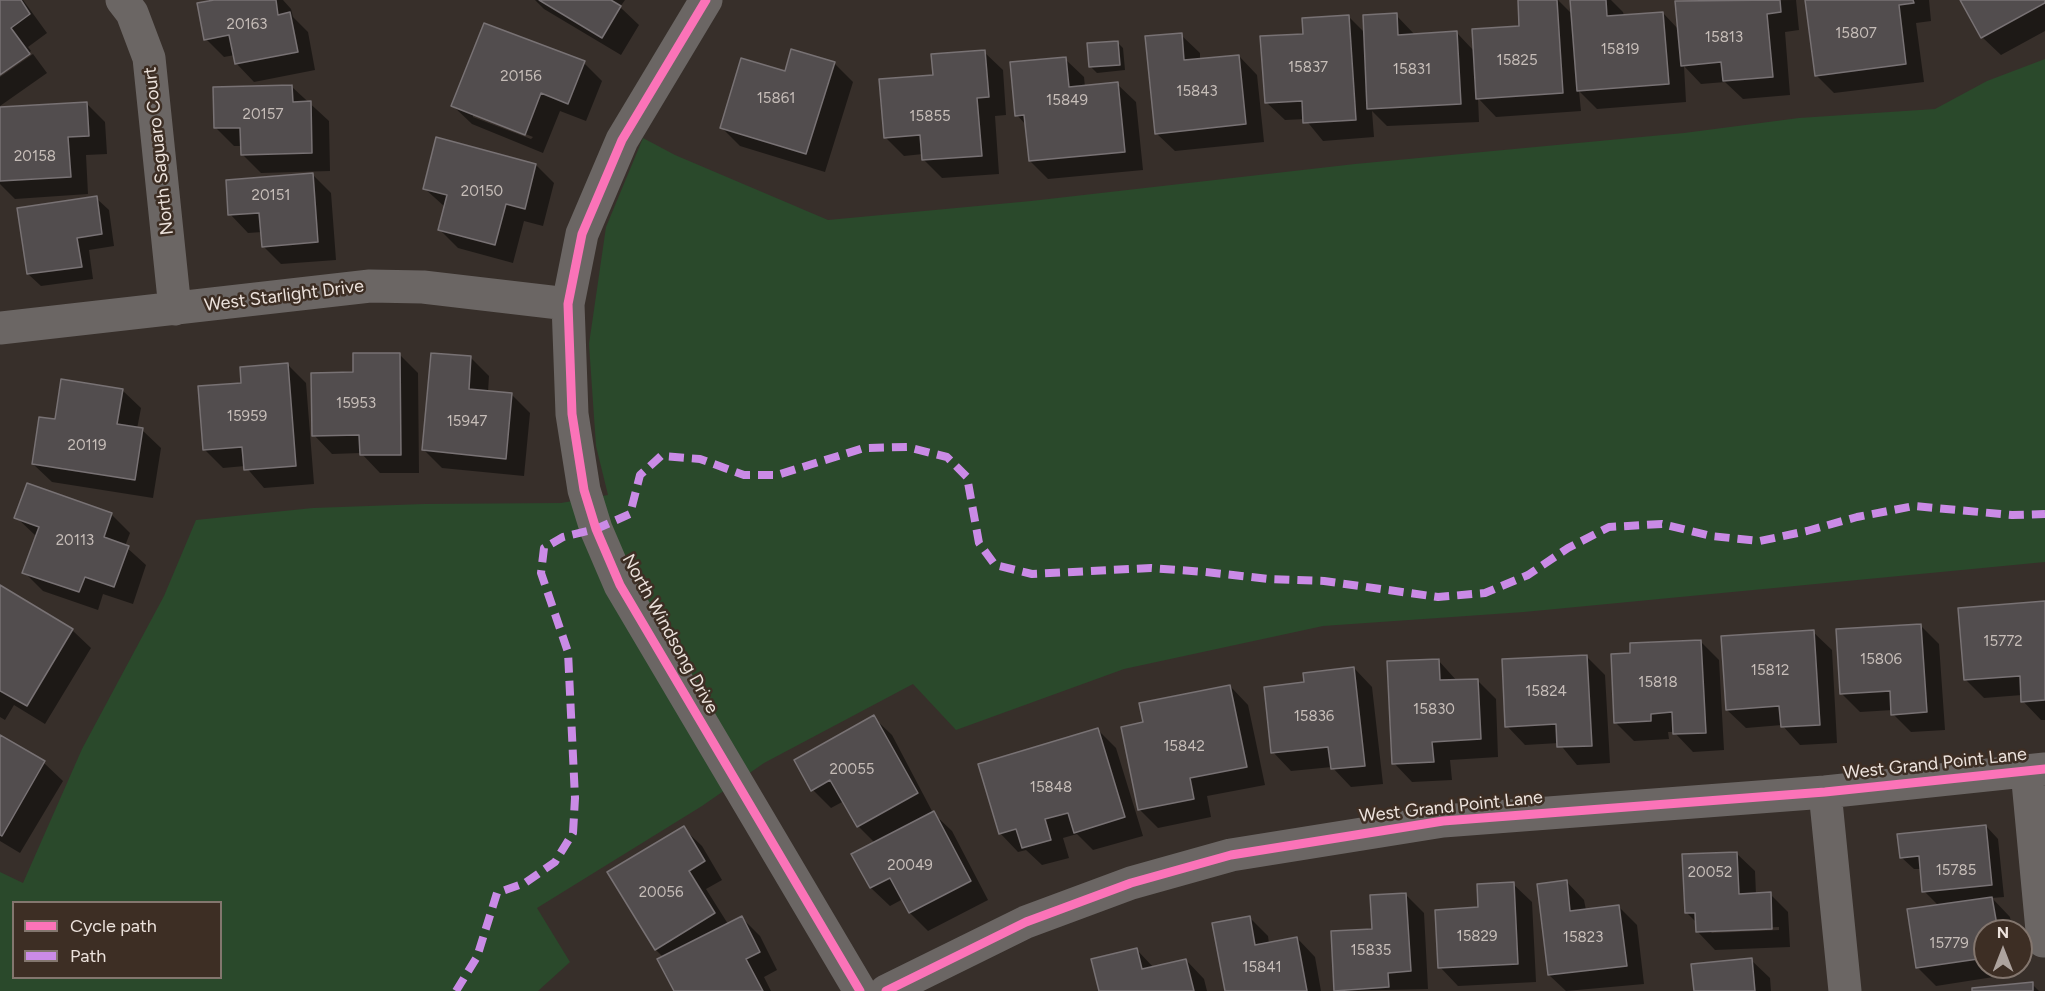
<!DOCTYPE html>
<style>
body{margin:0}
#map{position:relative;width:2045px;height:991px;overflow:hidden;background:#372f2a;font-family:Figtree,sans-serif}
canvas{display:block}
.legend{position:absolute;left:12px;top:901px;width:210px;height:78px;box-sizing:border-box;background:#3d2e24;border:2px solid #83766e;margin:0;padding:8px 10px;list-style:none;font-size:18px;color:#ece2dc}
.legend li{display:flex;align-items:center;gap:12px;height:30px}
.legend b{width:30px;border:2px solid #83766e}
.north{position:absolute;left:1973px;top:919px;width:60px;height:60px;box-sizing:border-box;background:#3d2e24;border:2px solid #83766e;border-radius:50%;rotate:0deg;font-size:16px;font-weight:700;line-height:24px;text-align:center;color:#ece2dc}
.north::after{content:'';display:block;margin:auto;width:21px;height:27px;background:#ada39e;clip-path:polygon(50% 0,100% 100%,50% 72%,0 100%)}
</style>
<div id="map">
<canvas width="2045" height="991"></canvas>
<ul class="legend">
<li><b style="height:8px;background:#fb73b8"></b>Cycle path</li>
<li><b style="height:8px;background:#ca8be6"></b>Path</li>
</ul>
<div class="north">N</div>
</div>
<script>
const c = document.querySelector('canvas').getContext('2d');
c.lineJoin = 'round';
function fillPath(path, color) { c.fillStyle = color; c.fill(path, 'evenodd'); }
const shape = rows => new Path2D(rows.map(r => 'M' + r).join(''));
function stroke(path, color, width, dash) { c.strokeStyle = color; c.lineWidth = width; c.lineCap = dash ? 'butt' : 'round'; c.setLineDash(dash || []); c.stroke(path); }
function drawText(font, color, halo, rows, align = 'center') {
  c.font = font + ' Figtree,sans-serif'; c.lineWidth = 5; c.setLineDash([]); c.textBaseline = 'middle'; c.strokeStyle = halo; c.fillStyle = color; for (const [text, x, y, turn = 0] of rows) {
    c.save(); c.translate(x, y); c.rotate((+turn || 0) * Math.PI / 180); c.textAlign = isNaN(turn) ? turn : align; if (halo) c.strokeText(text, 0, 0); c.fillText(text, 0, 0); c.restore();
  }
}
fillPath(shape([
 [2045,59,2045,562,1524,612,1323,626,1124,669,956,730,913,684,764,763,702,806,537,908,570,962,538,991,0,991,0,872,23,883,82,749,164,596,196,520,313,508,424,504,561,503,608,495,596,446,589,344,606,227,643,138,675,155,828,220,1031,201,1355,164,1684,133,1799,118,1935,109,1987,81],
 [14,902,220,902,220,978,14,978]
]), '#2a492b');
fillPath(shape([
 [0,0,23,0,47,33,28,47,31,51,0,74],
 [222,0,283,0,291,9,293,17,308,32,315,70,254,82,236,63,235,55,224,57,206,39],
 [535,0,625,0,620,7,639,25,621,55,544,9],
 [1519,0,1558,0,1572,14,1571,0,1611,0,1623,12,1624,16,1663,13,1679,30,1677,2,1796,0,1799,30,1785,32,1790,95,1743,99,1725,82,1701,84,1684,66,1686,102,1597,109,1579,91,1581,111,1496,117,1478,98,1479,122,1387,126,1372,111,1374,137,1323,141,1305,119,1285,120,1266,102,1305,35,1348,16,1365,33,1396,15,1415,35,1457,33,1474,51,1521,27],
 [1806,0,1929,0,1931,21,1916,23,1924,82,1834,93,1816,75],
 [1962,0,2045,0,2045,31,2001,55,1982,37],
 [1181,35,1200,53,1200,60,1239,56,1257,75,1264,142,1175,151,1156,133],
 [1117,42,1123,48,1125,70,1097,73,1091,67],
 [984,52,1003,70,1006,115,995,116,999,174,942,178,924,160,923,154,904,156,885,137,934,76],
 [33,54,47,73,0,106,0,77],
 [1065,59,1084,77,1085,87,1117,84,1136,102,1143,170,1048,179,1030,161,1026,125,1017,115],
 [584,63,602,81,586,121,560,111,543,153,472,124,453,106],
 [473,113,533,137,531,139,473,117],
 [834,63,853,82,825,172,740,146,721,127],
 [292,87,329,121,330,171,261,173,242,154,242,146,234,146,216,128],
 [87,104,105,122,107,154,86,155,88,194,15,199,0,184,0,108],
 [536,165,554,183,543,226,524,221,513,263,458,248,439,229,445,207,424,188],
 [312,174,331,193,336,260,281,264,263,246,262,232,248,233,230,214],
 [96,198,109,210,114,246,89,250,93,279,41,286,28,274],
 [399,354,418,373,419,473,380,473,361,453,332,454,314,435,355,373],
 [471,358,489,376,488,392,511,394,530,413,524,476,442,468,424,450],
 [288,365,306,383,314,484,264,488,245,466,223,468,205,450,243,384],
 [122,390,141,408,137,429,142,430,161,448,153,498,52,482,33,464,56,421],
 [111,514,130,533,125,546,146,565,133,604,103,594,98,610,43,591,24,572,37,537,16,517],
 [0,587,72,630,91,648,45,724,14,705,5,720,0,717],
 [2045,602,2045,720,2041,720,2023,701,2022,695,1984,698,1965,679],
 [1920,625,1939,644,1945,730,1911,732,1893,714,1893,710,1860,712,1842,694],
 [1813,632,1832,650,1837,743,1800,745,1782,725,1746,728,1727,710],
 [1700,641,1719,660,1724,750,1693,752,1674,732,1668,732,1669,739,1634,741,1616,723],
 [1586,656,1605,675,1610,763,1577,765,1559,743,1525,745,1507,726],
 [1438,660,1457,681,1477,680,1496,699,1498,757,1450,760,1452,780,1412,782,1394,763],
 [1354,668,1372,687,1383,784,1351,787,1332,767,1291,771,1273,752,1306,683],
 [1230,686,1248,705,1265,785,1207,796,1211,817,1158,828,1139,809,1145,723],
 [873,717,892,735,933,813,952,831,988,900,928,931,910,913,903,899,890,906,871,888,853,854,875,843,858,826,844,801,831,808,813,790],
 [1098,730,1116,748,1143,836,1093,850,1077,834,1063,838,1069,858,1042,865,1026,850,1018,852,1000,833],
 [0,737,44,763,63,781,20,853,0,841],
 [1986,826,1998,839,2004,897,1992,898,2010,917,2012,931,1985,931,1985,967,2018,967,2019,973,1936,986,1917,967,1939,906,1924,891,1921,869,1914,869,1901,857],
 [683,828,702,846,722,880,706,889,728,924,742,918,760,936,777,970,764,977,771,991,676,991,663,957,656,950],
 [1736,853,1755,871,1756,895,1770,894,1788,912,1790,947,1715,950,1697,931,1697,923,1686,912],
 [1779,927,1779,930,1712,933,1709,930],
 [1566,881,1584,900,1586,910,1618,906,1637,925,1644,984,1566,991,1549,975],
 [1513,884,1532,902,1536,982,1458,986,1440,967],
 [1406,895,1424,913,1428,989,1337,991,1374,931],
 [1249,917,1268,936,1269,944,1297,938,1315,957,1321,991,1226,991],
 [1137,950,1154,968,1186,960,1204,979,1207,991,1100,991],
 [1751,960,1770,978,1771,991,1695,991],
 [2032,984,2039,991,1974,991]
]), '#0007');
const building = shape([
 [0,0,21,0,30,14,11,28,30,54,0,75,0,0],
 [214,0,276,0,278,15,290,12,298,52,235,64,229,35,204,40,197,3,214,0],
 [539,0,611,0,621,6,602,38,539,0],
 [1518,0,1557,0,1563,93,1476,99,1472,29,1519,26,1518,0],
 [1570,0,1606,0,1607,16,1663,12,1669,84,1577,91,1570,0],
 [1780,0,1781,12,1767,14,1773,77,1723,81,1721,62,1681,66,1675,1,1780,0],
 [1805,0,1913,0,1914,3,1899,5,1906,64,1815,76,1805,0],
 [1960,0,2045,0,2045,3,1981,38,1960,0],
 [1397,13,1398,35,1457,31,1461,104,1367,109,1363,15,1397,13],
 [1349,15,1356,120,1303,123,1302,101,1265,103,1260,36,1303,34,1302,18,1349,15],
 [484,23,585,61,568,104,541,93,525,135,451,106,484,23],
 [1182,33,1184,60,1239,55,1246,124,1155,134,1145,36,1182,33],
 [1118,41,1120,65,1089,67,1087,43,1118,41],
 [791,49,835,62,806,154,720,128,741,58,785,71,791,49],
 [985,50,989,97,977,98,982,156,922,160,920,135,884,138,879,79,933,75,931,54,985,50],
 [1066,57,1069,87,1118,82,1125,152,1029,161,1024,115,1015,116,1010,62,1066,57],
 [292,85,293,102,311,101,312,153,241,155,240,128,214,128,213,87,292,85],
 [87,102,89,136,68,137,71,177,0,181,0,107,87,102],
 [436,137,536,164,525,209,506,204,495,245,438,230,447,195,423,189,436,137],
 [313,173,318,242,262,247,259,213,228,215,226,180,313,173],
 [97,196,102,234,77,238,82,267,27,274,17,208,97,196],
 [353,353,400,353,401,455,360,455,359,435,312,436,311,373,353,372,353,353],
 [431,353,471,356,469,389,512,393,506,459,422,450,431,353],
 [288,363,296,466,244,470,242,447,203,450,198,386,241,383,240,367,288,363],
 [61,379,123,389,117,424,143,428,135,480,32,464,39,417,55,419,61,379],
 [27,483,112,513,104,537,129,546,114,587,85,577,79,592,22,573,39,527,14,518,27,483],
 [0,585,73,629,27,706,0,691,0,585],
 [2045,601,2045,700,2021,702,2020,676,1964,680,1958,608,2045,601],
 [1921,624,1927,712,1891,715,1890,691,1840,694,1836,629,1921,624],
 [1814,630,1820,725,1781,727,1779,706,1726,710,1721,636,1814,630],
 [1701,640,1706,733,1673,734,1672,712,1651,714,1651,721,1614,723,1611,654,1630,653,1630,643,1701,640],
 [1587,655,1592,746,1557,747,1556,724,1505,727,1502,659,1587,655],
 [1439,659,1440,680,1478,679,1481,739,1432,742,1434,762,1392,764,1387,661,1439,659],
 [1354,667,1365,766,1331,769,1328,747,1271,753,1264,687,1304,682,1303,673,1354,667],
 [1230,685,1247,767,1190,778,1194,799,1138,810,1121,727,1143,722,1139,703,1230,685],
 [874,715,918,793,857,827,830,780,811,791,794,760,874,715],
 [1098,728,1125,817,1074,833,1068,813,1045,819,1051,840,1022,848,1016,829,999,834,978,764,1098,728],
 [0,735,45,761,2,836,0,835,0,735],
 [934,811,971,881,909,913,890,878,870,888,851,854,934,811],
 [1986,825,1992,885,1922,892,1919,856,1900,858,1897,834,1986,825],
 [684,826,705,861,689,871,715,913,655,950,607,872,684,826],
 [1737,852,1739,894,1771,892,1772,929,1696,932,1695,913,1685,913,1682,854,1737,852],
 [1567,880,1570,911,1619,905,1627,966,1548,975,1537,884,1567,880],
 [1514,882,1518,964,1438,968,1435,910,1478,907,1477,884,1514,882],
 [1406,893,1411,971,1388,973,1389,987,1334,991,1331,931,1372,929,1370,895,1406,893],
 [1992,897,1998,931,1985,931,1985,958,1916,968,1907,909,1992,897],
 [742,916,760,952,746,959,763,991,674,991,657,959,742,916],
 [1250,916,1255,945,1297,937,1307,991,1225,991,1212,923,1250,916],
 [1137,948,1142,969,1186,959,1194,991,1099,991,1091,959,1137,948],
 [1752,958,1755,991,1694,991,1691,964,1752,958],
 [2033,982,2033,991,1972,991,1972,988,2033,982]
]);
fillPath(building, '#524d4e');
stroke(building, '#787274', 1.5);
stroke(shape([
 [122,0,132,13,149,58,175,309],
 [706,0,622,140,582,234,568,304,572,414,584,490,596,529,620,585,860,991],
 [0,328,370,286,423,287,568,304],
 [2027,771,2043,941],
 [1825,792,1845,991],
 [886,991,1026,922,1131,883,1231,855,1443,821,1825,792,2045,769]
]), '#6b6664', 33);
stroke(shape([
 [456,991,477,957,497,893,525,883,555,862,573,833,575,798,568,652,541,573,544,548,563,537,596,529,630,514,640,475,661,456,700,459,744,475,777,475,864,448,907,447,947,457,967,477,979,543,995,565,1032,574,1151,568,1205,572,1269,579,1324,581,1438,597,1485,593,1528,575,1568,548,1609,527,1662,524,1711,536,1760,541,1807,531,1857,517,1914,506,2012,515,2045,514]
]), '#ca8be6', 8, [15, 8]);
stroke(shape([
 [706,0,622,140,582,234,568,304,572,414,584,490,596,529,620,585,860,991],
 [886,991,1026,922,1131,883,1231,855,1443,821,1825,792,2045,769]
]), '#fb73b8', 9);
drawText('15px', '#c6bdb8', null, [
 ["20163",247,25],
 ["15807",1856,34],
 ["15813",1724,38],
 ["15819",1620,50],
 ["15825",1517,61],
 ["15837",1308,68],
 ["15831",1412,70],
 ["20156",521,77],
 ["15843",1197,92],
 ["15861",776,99],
 ["15849",1067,101],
 ["20157",263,115],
 ["15855",930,117],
 ["20158",35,157],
 ["20150",482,192],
 ["20151",271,196],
 ["15953",356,404],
 ["15959",247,417],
 ["15947",467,422],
 ["20119",87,446],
 ["20113",75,541],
 ["15772",2003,642],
 ["15806",1881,660],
 ["15812",1770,671],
 ["15818",1658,683],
 ["15824",1546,692],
 ["15830",1434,710],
 ["15836",1314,717],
 ["15842",1184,747],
 ["20055",852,770],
 ["15848",1051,788],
 ["20049",910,866],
 ["15785",1956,871],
 ["20052",1710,873],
 ["20056",661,893],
 ["15829",1477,937],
 ["15823",1583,938],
 ["15779",1949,944],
 ["15835",1371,951],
 ["15841",1262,968]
]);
drawText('18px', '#ece2dc', '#3d2e24', [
 ["North Saguaro Court",159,151,-96],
 ["West Starlight Drive",284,296,-7],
 ["North Windsong Drive",670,634,61],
 ["West Grand Point Lane",1935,764,-6],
 ["West Grand Point Lane",1451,807,-6]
]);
</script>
